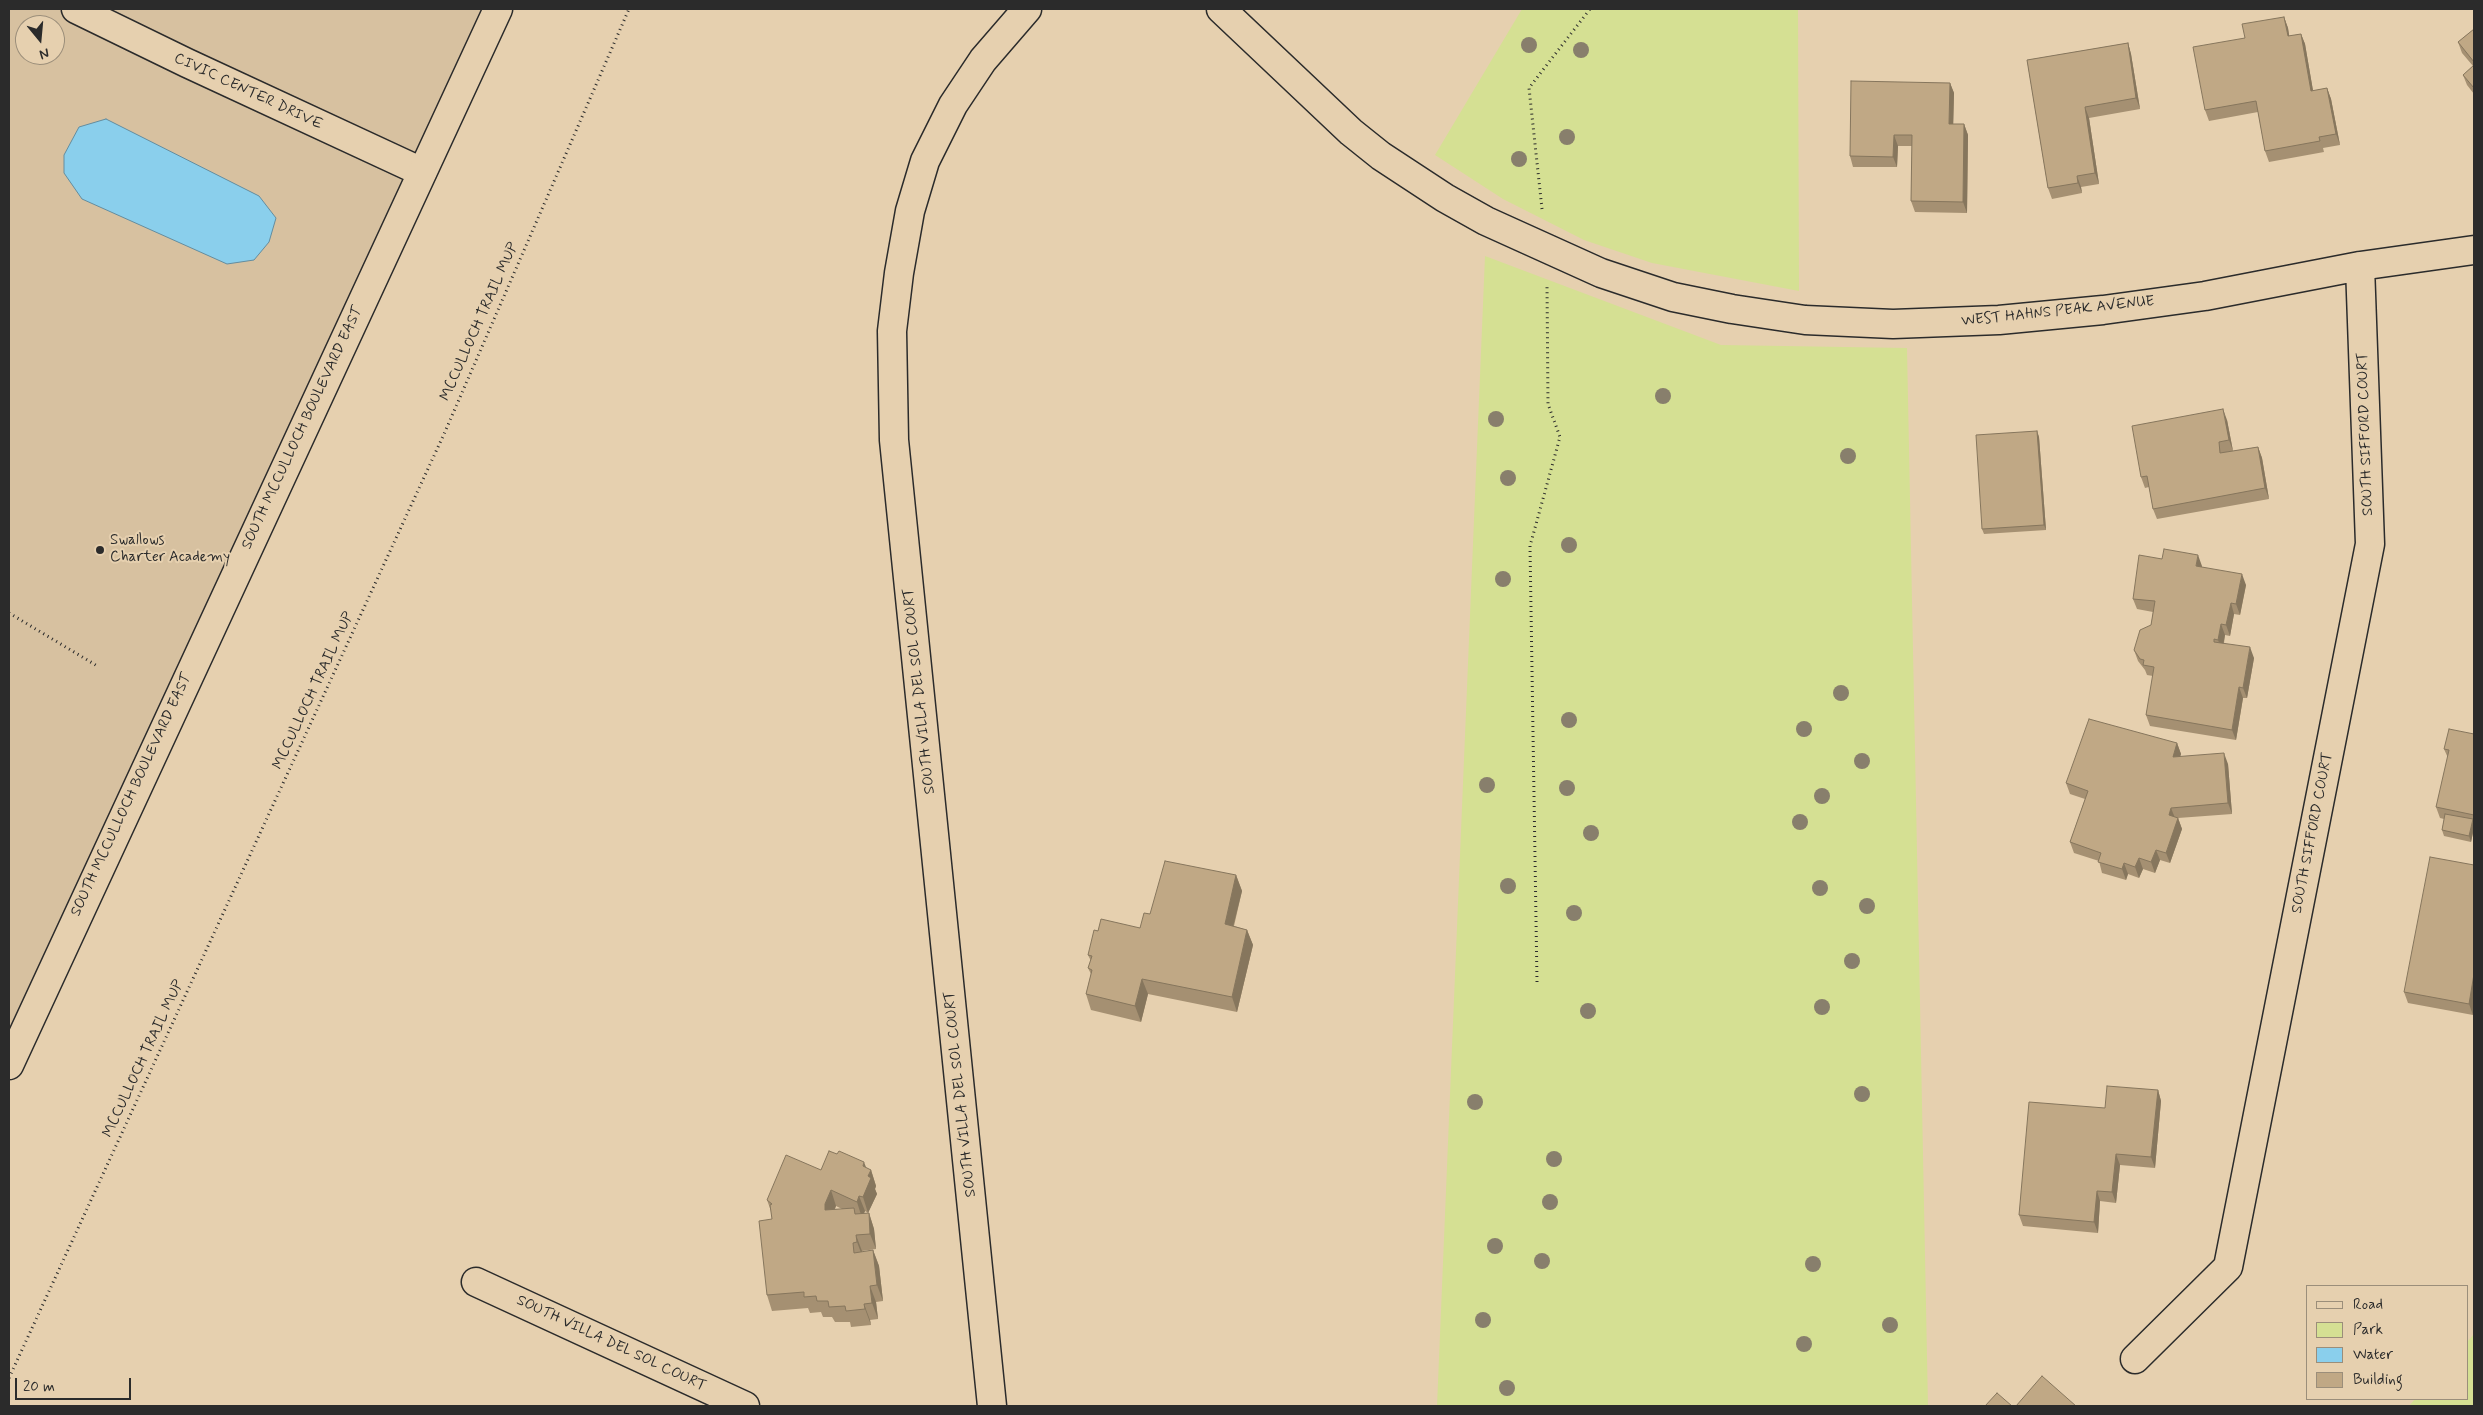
<!DOCTYPE html>
<style>
body{margin:0}
#map{position:relative;width:2483px;height:1415px;overflow:hidden;background:#e6d0af;font-family:Mynerve,sans-serif}
canvas{display:block}
.frame{position:absolute;inset:0;border:10px solid #2b2b2b;pointer-events:none}
.legend{position:absolute;left:2306px;top:1285px;width:162px;height:115px;box-sizing:border-box;background:#e6d0af;border:1px solid #9b8e7a;margin:0;padding:6px 9px;list-style:none;font-size:15px;color:#2b2b2b}
.legend li{display:flex;align-items:center;gap:10px;height:25px}
.legend b{width:25px;border:1px solid #9b8e7a}
.north{position:absolute;left:15px;top:15px;width:50px;height:50px;box-sizing:border-box;background:#e6d0af;border:1px solid #9b8e7a;border-radius:50%;rotate:163deg;font-size:14px;font-weight:700;line-height:20px;text-align:center;color:#2b2b2b}
.north::after{content:'';display:block;margin:auto;width:18px;height:22px;background:#2b2b2b;clip-path:polygon(50% 0,100% 100%,50% 72%,0 100%)}
.scale{position:absolute;left:15px;top:1378px;width:116px;height:22px;box-sizing:border-box;border:2px solid #2b2b2b;border-top:0;padding-left:6px;font-size:15px;line-height:18px;white-space:nowrap;color:#2b2b2b;-webkit-text-stroke:4px #e6d0af;paint-order:stroke}
</style>
<div id="map">
<canvas width="2483" height="1415"></canvas>
<div class="frame"></div>
<ul class="legend">
<li><b style="height:6px;background:#e6d0af"></b>Road</li>
<li><b style="height:14px;background:#d5e093"></b>Park</li>
<li><b style="height:14px;background:#8acfec"></b>Water</li>
<li><b style="height:14px;background:#c0a885"></b>Building</li>
</ul>
<div class="north">N</div>
<div class="scale">20 m</div>
</div>
<script>
const c = document.querySelector('canvas').getContext('2d');
c.lineJoin = 'round';
function fillPath(path, color) { c.fillStyle = color; c.fill(path, 'evenodd'); }
const shape = rows => new Path2D(rows.map(r => 'M' + r).join(''));
function stroke(path, color, width, dash) { c.strokeStyle = color; c.lineWidth = width; c.lineCap = dash ? 'butt' : 'round'; c.setLineDash(dash || []); c.stroke(path); }
function drawText(font, color, halo, rows, align = 'center') {
  c.font = font + ' Mynerve,sans-serif'; c.lineWidth = 4; c.setLineDash([]); c.textBaseline = 'middle'; c.strokeStyle = halo; c.fillStyle = color; for (const [text, x, y, turn = 0] of rows) {
    c.save(); c.translate(x, y); c.rotate((+turn || 0) * Math.PI / 180); c.textAlign = isNaN(turn) ? turn : align; if (halo) c.strokeText(text, 0, 0); c.fillText(text, 0, 0); c.restore();
  }
}
fillPath(shape([
 [9,9,498,9,9,1065],
 [25,25,55,25,55,55,25,55]
]), '#d7c1a0');
fillPath(shape([
 [1522,9,1798,9,1799,291,1652,263,1584,240,1503,199,1435,155],
 [1485,256,1721,345,1907,348,1928,1406,1437,1406],
 [2474,1334,2474,1406,2409,1406,2415,1399,2467,1399,2467,1342]
]), '#d5e093');
const water = shape([
 [106,119,259,196,276,218,269,242,254,260,227,264,82,199,64,173,64,155,79,127,106,119]
]);
fillPath(water, '#8acfec');
stroke(water, '#648d9f', 1);
const minor = shape([
 [76,9,187,63,422,172],
 [1221,9,1351,132,1381,156,1445,198,1486,221,1601,273,1673,297,1732,309,1805,320,1893,324,1999,320,2103,310,2205,296,2360,266,2474,250],
 [476,1282,745,1406],
 [2135,1359,2228,1267,2370,544,2360,266],
 [992,1406,894,440,892,331,899,273,910,211,925,161,953,105,983,60,1027,9]
]);
const secondary = shape([
 [9,1065,498,9]
]);
stroke(minor, '#2b2b2b', 31);
stroke(secondary, '#2b2b2b', 31);
stroke(shape([
 [1542,209,1529,88,1590,9],
 [9,613,99,667],
 [1537,982,1530,546,1560,437,1548,404,1547,285],
 [9,1378,444,434,629,9]
]), '#2b2b2b', 3, [1, 4]);
stroke(minor, '#e6d0af', 28);
stroke(secondary, '#e6d0af', 28);
c.fillStyle = '#887f6c';
for (const [x, y] of [
 [1529,45],
 [1581,50],
 [1567,137],
 [1519,159],
 [1663,396],
 [1496,419],
 [1848,456],
 [1508,478],
 [1569,545],
 [1503,579],
 [1841,693],
 [1569,720],
 [1804,729],
 [1862,761],
 [1487,785],
 [1567,788],
 [1822,796],
 [1800,822],
 [1591,833],
 [1508,886],
 [1820,888],
 [1867,906],
 [1574,913],
 [1852,961],
 [1822,1007],
 [1588,1011],
 [1862,1094],
 [1475,1102],
 [1554,1159],
 [1550,1202],
 [1495,1246],
 [1542,1261],
 [1813,1264],
 [1483,1320],
 [1890,1325],
 [1804,1344],
 [1507,1388]
]) { c.beginPath(); c.arc(x, y, 8, 0, 2 * Math.PI); c.fill(); }
fillPath(shape([
 [2284,17,2288,28,2289,36,2301,34,2305,44,2313,91,2327,88,2331,99,2340,145,2323,148,2324,152,2269,162,2265,151,2258,112,2209,121,2205,110,2245,38],
 [2474,29,2474,94,2467,85,2463,75,2473,66,2462,53,2458,42],
 [2128,43,2131,54,2140,109,2089,118,2099,184,2081,187,2082,193,2052,199,2048,188,2027,60],
 [1950,83,1954,93,1953,124,1964,124,1968,135,1967,213,1915,212,1911,201,1912,146,1898,146,1897,167,1853,167,1850,156],
 [2227,420,2233,451,2258,447,2262,458,2269,499,2157,519,2153,509,2149,487,2145,488,2141,477],
 [2037,431,2039,437,2046,530,1984,534,1982,529],
 [2202,566,2202,567,2246,585,2240,615,2234,614,2230,636,2225,635,2224,643,2254,658,2247,698,2243,698,2236,740,2150,726,2146,715,2153,676,2147,675,2145,670,2138,661,2134,650,2151,625,2153,612,2137,609,2133,599],
 [2474,734,2474,828,2471,842,2444,836,2442,830,2444,819,2440,818,2436,807,2448,758,2444,749],
 [2177,743,2181,754,2180,757,2228,764,2232,814,2178,818,2182,829,2170,863,2160,860,2155,873,2143,869,2139,878,2128,874,2126,880,2102,873,2099,861,2074,853,2070,842,2085,799,2070,794,2066,783],
 [2474,865,2473,1015,2408,1003,2404,992],
 [1236,875,1242,891,1234,926,1247,930,1253,945,1237,1012,1148,994,1141,1022,1091,1010,1086,994,1091,974,1088,968,1091,961,1088,955,1140,928,1150,914],
 [2158,1090,2161,1101,2155,1168,2120,1165,2116,1203,2100,1201,2098,1233,2023,1226,2019,1215,2105,1108],
 [866,1168,871,1170,876,1186,875,1189,877,1194,868,1213,865,1211,864,1213,869,1213,874,1229,876,1249,862,1251,862,1252,873,1250,879,1266,883,1301,876,1302,878,1319,870,1320,871,1325,851,1327,850,1322,835,1322,832,1317,823,1317,821,1312,810,1313,808,1308,772,1311,767,1295,772,1219,771,1211,767,1200,821,1170],
 [836,1206,842,1209,835,1209]
]), '#a59072');
fillPath(shape([
 [2284,17,2288,28,2291,47,2288,36],
 [2301,34,2305,44,2315,102,2311,91],
 [2128,43,2131,54,2140,109,2136,98],
 [1950,83,1954,93,1953,135,1949,124],
 [2327,88,2331,99,2340,145,2336,134],
 [2085,107,2089,118,2099,184,2095,173],
 [1964,124,1968,135,1967,213,1963,202],
 [1894,135,1898,146,1897,167,1893,157],
 [2077,176,2081,187,2082,193,2078,183],
 [2223,409,2227,420,2233,451,2229,440],
 [2037,431,2039,437,2046,530,2044,525],
 [2258,447,2262,458,2269,499,2265,488],
 [2198,555,2202,566,2200,577,2196,566],
 [2242,574,2246,585,2240,615,2236,604],
 [2231,603,2234,614,2230,636,2226,625],
 [2221,624,2225,635,2222,651,2218,640],
 [2250,647,2254,658,2247,698,2243,688],
 [2239,687,2243,698,2236,740,2232,730],
 [2177,743,2181,754,2176,768,2173,757],
 [2224,753,2228,764,2232,814,2228,803],
 [2171,808,2175,818,2169,815],
 [2178,818,2182,829,2170,863,2166,853],
 [2473,819,2474,823,2474,828,2471,842,2469,836],
 [2156,850,2160,860,2155,873,2151,862],
 [2139,858,2143,869,2139,878,2135,867],
 [2124,863,2128,874,2126,880,2122,869],
 [1236,875,1242,891,1230,939,1225,924],
 [1247,930,1253,945,1237,1012,1232,997],
 [2474,974,2474,1006,2473,1015,2469,1004],
 [1142,979,1148,994,1141,1022,1135,1006],
 [2158,1090,2161,1101,2155,1168,2151,1157],
 [2116,1154,2120,1165,2116,1203,2112,1192],
 [864,1162,869,1175,871,1170,876,1186,875,1189,877,1194,868,1213,863,1197,863,1166],
 [831,1190,836,1206,830,1219,825,1210,825,1204],
 [2097,1191,2100,1201,2098,1233,2094,1222],
 [859,1196,865,1211,862,1218,857,1202],
 [869,1213,874,1229,876,1249,870,1234],
 [856,1235,862,1251,863,1258,857,1242],
 [873,1250,879,1266,883,1301,877,1285],
 [870,1286,876,1302,878,1319,872,1303],
 [864,1304,870,1320,871,1325,865,1309]
]), '#86765d');
const building = shape([
 [2284,17,2288,36,2301,34,2311,91,2327,88,2336,134,2319,137,2320,141,2265,151,2256,101,2205,110,2193,47,2245,38,2242,24,2284,17],
 [2474,29,2474,62,2458,42,2474,29],
 [2128,43,2136,98,2085,107,2095,173,2077,176,2078,183,2048,188,2027,60,2128,43],
 [2474,65,2474,88,2463,75,2474,65],
 [1851,81,1950,83,1949,124,1964,124,1963,202,1911,201,1912,135,1894,135,1893,157,1850,156,1851,81],
 [2223,409,2229,440,2219,442,2220,453,2258,447,2265,488,2153,509,2147,476,2141,477,2132,426,2223,409],
 [2037,431,2044,525,1982,529,1976,435,2037,431],
 [2164,549,2198,555,2196,566,2242,574,2236,604,2231,603,2226,625,2221,624,2218,640,2214,639,2214,642,2250,647,2243,688,2239,687,2232,730,2146,715,2154,667,2143,665,2144,660,2140,659,2134,650,2140,630,2151,625,2155,601,2133,599,2139,555,2162,559,2164,549],
 [2089,719,2177,743,2173,757,2224,753,2228,803,2171,808,2169,815,2178,818,2166,853,2156,850,2151,862,2139,858,2135,867,2124,863,2122,869,2098,862,2101,853,2070,842,2088,791,2066,783,2089,719],
 [2449,729,2474,734,2474,815,2436,807,2449,750,2444,749,2449,729],
 [2445,814,2473,819,2469,836,2442,830,2445,814],
 [2430,857,2474,865,2474,974,2469,1004,2404,992,2430,857],
 [1165,861,1236,875,1225,924,1247,930,1232,997,1142,979,1135,1006,1086,994,1092,970,1088,968,1092,956,1088,955,1094,930,1098,931,1101,919,1140,928,1144,913,1150,914,1165,861],
 [2107,1086,2158,1090,2151,1157,2116,1154,2112,1192,2097,1191,2094,1222,2019,1215,2029,1102,2105,1108,2107,1086],
 [829,1151,837,1154,839,1151,864,1162,863,1166,871,1170,868,1176,871,1178,863,1197,859,1196,857,1202,831,1190,825,1204,825,1210,854,1208,855,1214,869,1213,870,1234,856,1235,857,1242,853,1243,854,1253,873,1250,877,1285,870,1286,872,1303,864,1304,865,1309,846,1311,845,1306,829,1307,828,1301,817,1301,816,1296,804,1297,804,1292,767,1295,759,1221,772,1219,770,1205,772,1204,767,1200,786,1155,821,1170,829,1151],
 [2042,1376,2076,1406,2016,1406,2042,1376],
 [1997,1393,2012,1406,1985,1406,1997,1393]
]);
fillPath(building, '#c0a885');
stroke(building, '#86765d', 1);
for (const [x, y, r, color] of [
 [100,550,5,"#2b2b2b"]
]) { const dot = new Path2D(); dot.arc(x, y, r, 0, 2 * Math.PI); c.fillStyle = color; c.fill(dot); stroke(dot, '#e6d0af', 2); }
drawText('15px', '#2b2b2b', '#e6d0af', [
 ["CIVIC CENTER DRIVE",248,92,25],
 ["WEST HAHNS PEAK AVENUE",2058,312,-6],
 ["MCCULLOCH TRAIL MUP",480,322,-66],
 ["SOUTH MCCULLOCH BOULEVARD EAST",303,428,-65],
 ["SOUTH SIFFORD COURT",2366,434,-92],
 ["MCCULLOCH TRAIL MUP",314,691,-65],
 ["SOUTH VILLA DEL SOL COURT",920,691,-96],
 ["SOUTH MCCULLOCH BOULEVARD EAST",132,795,-65],
 ["SOUTH SIFFORD COURT",2313,833,-79],
 ["MCCULLOCH TRAIL MUP",144,1059,-65],
 ["SOUTH VILLA DEL SOL COURT",961,1094,-96],
 ["SOUTH VILLA DEL SOL COURT",611,1344,25]
]);
drawText('15px', '#2b2b2b', '#e6d0af', [
 ["Swallows",110,541],
 ["Charter Academy",110,558]
], 'left');
</script>
